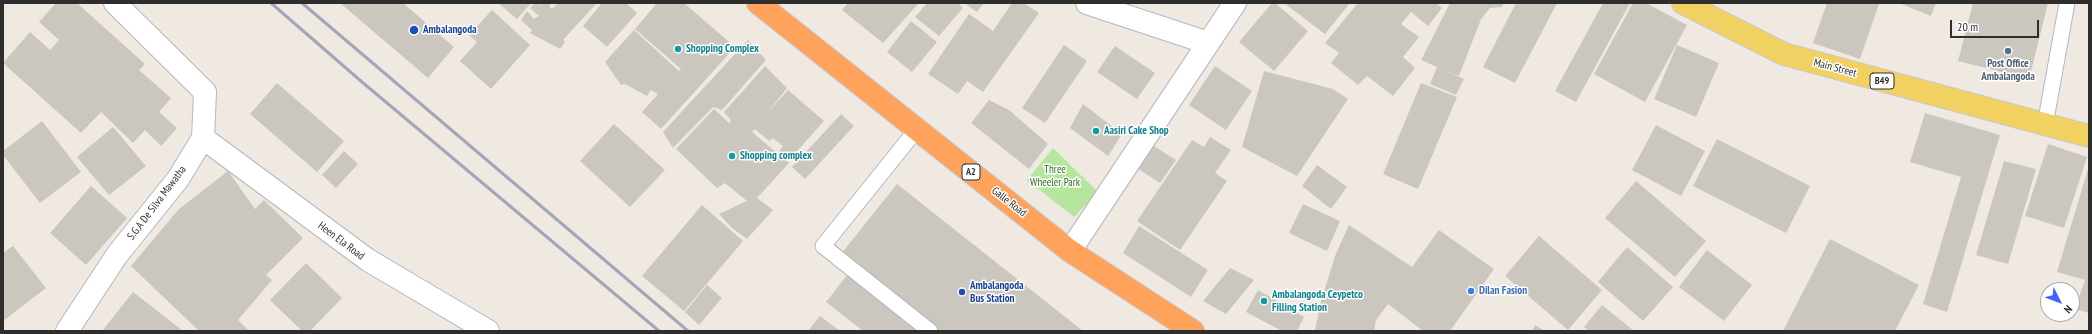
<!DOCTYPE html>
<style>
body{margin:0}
#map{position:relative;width:2092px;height:334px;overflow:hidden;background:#efe9e1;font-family:"PT Sans Narrow",sans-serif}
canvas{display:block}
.frame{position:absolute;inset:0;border:4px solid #2e2e2e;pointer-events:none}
.north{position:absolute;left:2040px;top:282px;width:40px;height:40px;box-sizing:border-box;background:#fff;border:1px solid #ababab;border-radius:50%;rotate:132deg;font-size:11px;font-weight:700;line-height:16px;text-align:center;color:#2e2e2e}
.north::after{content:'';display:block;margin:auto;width:14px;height:18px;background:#4264fb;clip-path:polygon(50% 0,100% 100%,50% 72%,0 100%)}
.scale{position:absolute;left:1950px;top:20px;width:89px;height:18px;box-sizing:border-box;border:2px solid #2e2e2e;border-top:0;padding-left:5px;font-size:12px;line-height:14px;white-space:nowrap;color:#2e2e2e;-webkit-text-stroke:3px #fff;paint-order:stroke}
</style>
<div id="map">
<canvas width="2092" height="334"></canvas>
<div class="frame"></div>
<div class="north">N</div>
<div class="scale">20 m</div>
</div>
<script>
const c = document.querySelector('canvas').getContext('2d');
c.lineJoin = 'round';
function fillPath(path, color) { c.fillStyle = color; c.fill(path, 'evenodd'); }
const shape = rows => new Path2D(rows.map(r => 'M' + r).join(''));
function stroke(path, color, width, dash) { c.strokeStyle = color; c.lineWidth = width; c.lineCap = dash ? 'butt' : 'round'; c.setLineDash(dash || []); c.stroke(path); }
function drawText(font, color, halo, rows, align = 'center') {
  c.font = font + ' "PT Sans Narrow",sans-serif'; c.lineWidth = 3; c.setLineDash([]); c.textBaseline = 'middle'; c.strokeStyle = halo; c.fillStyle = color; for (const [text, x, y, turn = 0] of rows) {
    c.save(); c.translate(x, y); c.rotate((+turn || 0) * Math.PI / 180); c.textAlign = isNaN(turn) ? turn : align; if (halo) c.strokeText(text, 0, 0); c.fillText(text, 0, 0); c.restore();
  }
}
fillPath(shape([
 [1053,148,1098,192,1074,217,1027,180]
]), '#b6e59e');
fillPath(shape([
 [56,3,77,3,145,64,139,70,171,98,159,112,177,128,161,146,145,130,133,143,101,112,81,133,3,63,30,32,50,50,59,40,39,22],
 [340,3,403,3,454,47,428,78],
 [498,3,531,3,517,19],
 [535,3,538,3,544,9,539,3,552,3,549,6,552,9,558,3,597,3,563,40,565,42,560,49,530,33,532,30,521,20,527,11,534,19,539,16,530,8],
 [602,3,626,3,637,13,607,47,583,26],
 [657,3,684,3,735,47,661,129,642,112,658,94,651,90,647,96,625,84,621,85,605,62,634,30,679,71,681,69,635,29],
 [848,3,919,3,883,43,842,10],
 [927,3,958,3,963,8,939,36,915,17],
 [964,3,984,3,977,12],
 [1012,3,1024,3,1039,13,983,92,967,81,958,94,928,74,969,14,993,31],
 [1272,3,1275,3,1308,31,1274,71,1239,42],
 [1284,3,1350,3,1325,34],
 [1358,3,1436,3,1442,8,1428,26,1411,12,1401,24,1419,37,1403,57,1415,68,1393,96,1367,76,1358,85,1331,63,1339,53,1325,43],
 [1450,3,1504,3,1502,7,1490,8,1481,19,1459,76,1444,70,1464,79,1456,95,1430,84,1437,67,1421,60],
 [1516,3,1557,3,1515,83,1483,67],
 [1603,3,1630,3,1576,102,1555,91],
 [1633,3,1646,3,1687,25,1645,102,1594,74],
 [1827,3,1879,4,1860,59,1813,43],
 [1899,3,1936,3,1931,16],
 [1973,3,2048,3,2029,79,1958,61],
 [492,10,530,45,491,89,460,61,477,42,469,35],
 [911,21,937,42,912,72,887,52],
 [748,40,766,60,722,110,713,107,673,148,663,132],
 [1064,45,1087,61,1045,123,1022,108],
 [1677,45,1719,63,1696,117,1654,99],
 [1115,46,1155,73,1137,99,1097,72],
 [765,66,787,88,768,112,788,90,824,121,789,160,779,151,783,146,773,138,769,141,755,129,752,132,789,163,757,198,773,210,747,239,732,228,719,214,747,201,725,183,717,188,676,149,714,109,729,123,731,120,724,112],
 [1215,66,1252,91,1226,130,1189,105],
 [1264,71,1333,89,1348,99,1297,176,1242,147],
 [277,83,344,141,317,172,250,114],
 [1421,83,1457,97,1418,189,1383,174],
 [989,100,1009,110,1048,144,1029,169,971,123],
 [1083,104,1122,134,1108,156,1070,128],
 [1925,113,2000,135,1947,312,1923,304,1961,177,1910,162],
 [841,114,854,126,805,179,792,167],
 [42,121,81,172,40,203,3,155,3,151],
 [614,124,665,170,630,207,580,161],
 [1656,125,1705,151,1681,196,1632,170],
 [113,127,146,166,109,195,77,157],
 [1210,137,1231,150,1215,173,1227,181,1180,250,1137,221,1192,140,1204,147],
 [1717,139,1810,186,1786,233,1693,186],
 [1149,143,1176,160,1160,183,1134,166],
 [2048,144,2087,157,2064,228,2025,216],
 [344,151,358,164,336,188,322,175],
 [2004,161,2036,169,2008,264,1976,255],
 [1317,165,1347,187,1331,209,1302,186],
 [2089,166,2089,313,2075,309,2085,280,2057,272],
 [228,171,255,209,264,200,303,238,266,275,272,280,238,320,249,331,199,331,131,266,179,209],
 [1636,181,1706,241,1675,277,1605,218],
 [897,184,1083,331,940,331,841,254],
 [91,186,127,218,86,265,50,233],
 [1303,204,1340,221,1327,251,1289,233],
 [702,205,743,241,684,311,642,276],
 [1349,225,1412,267,1439,230,1494,269,1450,331,1423,331,1388,304,1376,320,1374,331,1315,331,1320,305,1335,256],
 [1139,226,1208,270,1191,297,1123,253],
 [1539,236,1602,290,1568,330,1505,276],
 [1830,239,1919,285,1895,331,1783,331],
 [13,246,46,288,3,321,3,253],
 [1627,247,1673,287,1643,321,1598,282],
 [1707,250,1752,285,1724,321,1679,287],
 [306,263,342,298,310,331,302,331,270,300],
 [1230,268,1254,280,1226,314,1203,301],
 [848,274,921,331,863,331,826,302],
 [707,285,722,298,699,325,685,312],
 [1258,290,1304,317,1297,331,1282,331,1246,312],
 [133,292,183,331,102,331],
 [1602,305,1634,331,1589,331,1584,327],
 [820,316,840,331,808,331],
 [1535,325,1545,331,1532,331]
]), '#cbc7bf');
const lane = shape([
 [2045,125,2067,3],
 [917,129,823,246,930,331]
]);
const street = shape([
 [1087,3,1208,43],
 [203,138,368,260,488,331],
 [1070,251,1235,3],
 [67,331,117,255,178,179,203,138,205,92,115,3]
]);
const primary = shape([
 [1683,3,1784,54,2089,136]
]);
const highway = shape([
 [758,3,1070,251,1193,331]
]);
stroke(lane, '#b4b7c1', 17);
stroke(street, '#b4b7c1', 24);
stroke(primary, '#c9c9c9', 24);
stroke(highway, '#c9c9c9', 24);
stroke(lane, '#fff', 15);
stroke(street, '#fff', 22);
stroke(primary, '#f2d163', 22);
stroke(highway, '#ffa35c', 22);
stroke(shape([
 [271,3,362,82,659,331],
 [302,3,688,331]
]), '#a3a6b8', 3);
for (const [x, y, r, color] of [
 [414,30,5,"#1a4fb4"],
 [678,49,4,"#0f9aa8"],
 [2008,51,4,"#5c6f8a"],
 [1096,131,4,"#0f9aa8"],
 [732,156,4,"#0f9aa8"],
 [1471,291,4,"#3f7fe0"],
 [962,292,4,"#1a4fb4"],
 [1264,301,4,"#0f9aa8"]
]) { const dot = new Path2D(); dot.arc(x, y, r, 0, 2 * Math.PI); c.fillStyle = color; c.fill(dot); stroke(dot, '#fff', 1.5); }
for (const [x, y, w] of [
 [1882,81,24],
 [971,172,18]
]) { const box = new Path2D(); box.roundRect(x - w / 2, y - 8, w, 16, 3); c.fillStyle = '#fff'; c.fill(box); stroke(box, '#2e2e2e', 1); }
drawText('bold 10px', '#2e2e2e', null, [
 ["B49",1882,81],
 ["A2",971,172]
]);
drawText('bold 11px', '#164399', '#fff', [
 ["Ambalangoda",423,30],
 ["Ambalangoda",970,286],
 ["Bus Station",970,299]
], 'left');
drawText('bold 11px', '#0d838f', '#fff', [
 ["Shopping Complex",686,49],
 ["Aasiri Cake Shop",1104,131],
 ["Shopping complex",740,156],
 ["Ambalangoda Ceypetco",1272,295],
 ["Filling Station",1272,308]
], 'left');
drawText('bold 11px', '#4e5e75', '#fff', [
 ["Post Office",2008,64],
 ["Ambalangoda",2008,77]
]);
drawText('11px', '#2e2e2e', '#fff', [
 ["Main Street",1835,68,15],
 ["Galle Road",1009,202,38],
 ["S.G.A De Silva Mawatha",157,203,-53],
 ["Heen Ela Road",341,241,37]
]);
drawText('11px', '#2c6e1b', '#fff', [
 ["Three",1055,170],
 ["Wheeler Park",1055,183]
]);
drawText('bold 11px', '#366cbe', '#fff', [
 ["Dilan Fasion",1479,291]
], 'left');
</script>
